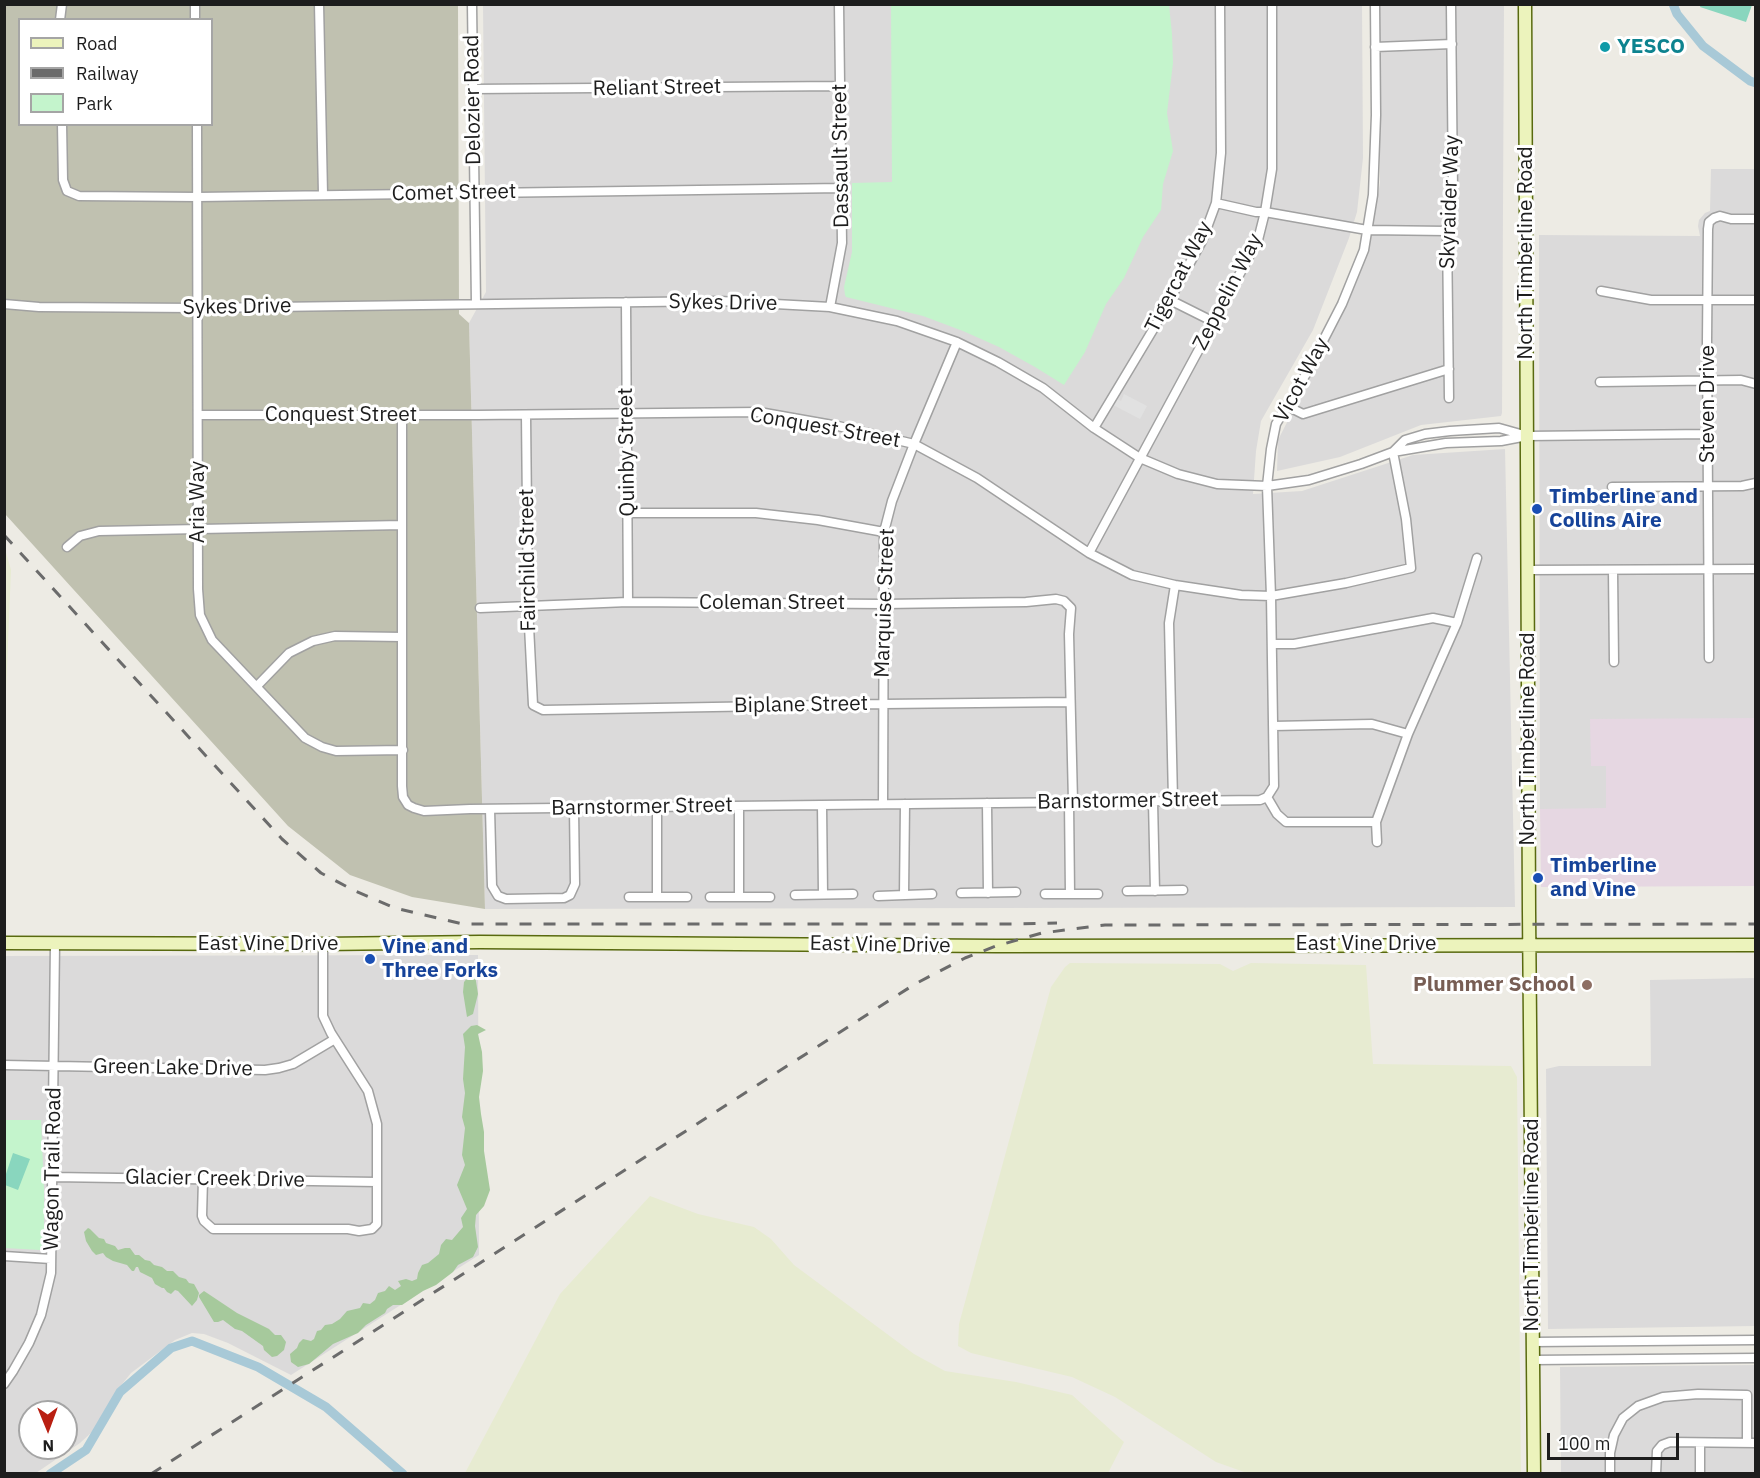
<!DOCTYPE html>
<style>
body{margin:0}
#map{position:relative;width:1760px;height:1478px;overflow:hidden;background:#edebe4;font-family:"IBM Plex Sans",sans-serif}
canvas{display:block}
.frame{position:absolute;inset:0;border:6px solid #1d1d1d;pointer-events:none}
.legend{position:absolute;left:18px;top:18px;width:195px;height:108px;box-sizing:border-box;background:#fff;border:2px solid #a5a5a5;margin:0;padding:8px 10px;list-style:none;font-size:18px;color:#1d1d1d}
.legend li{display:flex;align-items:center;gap:12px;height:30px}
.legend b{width:30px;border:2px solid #a5a5a5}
.north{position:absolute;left:18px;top:1400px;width:60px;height:60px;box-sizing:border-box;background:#fff;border:2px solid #a5a5a5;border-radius:50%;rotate:179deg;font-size:16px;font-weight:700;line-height:24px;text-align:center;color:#1d1d1d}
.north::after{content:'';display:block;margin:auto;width:21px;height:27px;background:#b91f12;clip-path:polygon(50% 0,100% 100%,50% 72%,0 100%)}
.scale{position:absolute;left:1547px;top:1433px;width:132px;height:27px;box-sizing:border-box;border:3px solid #1d1d1d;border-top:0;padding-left:8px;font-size:18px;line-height:21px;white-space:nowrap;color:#1d1d1d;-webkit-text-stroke:4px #fff;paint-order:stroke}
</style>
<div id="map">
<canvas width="1760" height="1478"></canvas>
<div class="frame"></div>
<ul class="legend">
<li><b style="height:8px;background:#ecf3bc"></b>Road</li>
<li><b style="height:8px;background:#6b6b6b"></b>Railway</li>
<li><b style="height:16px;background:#c4f4cc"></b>Park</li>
</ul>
<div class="north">N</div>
<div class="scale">100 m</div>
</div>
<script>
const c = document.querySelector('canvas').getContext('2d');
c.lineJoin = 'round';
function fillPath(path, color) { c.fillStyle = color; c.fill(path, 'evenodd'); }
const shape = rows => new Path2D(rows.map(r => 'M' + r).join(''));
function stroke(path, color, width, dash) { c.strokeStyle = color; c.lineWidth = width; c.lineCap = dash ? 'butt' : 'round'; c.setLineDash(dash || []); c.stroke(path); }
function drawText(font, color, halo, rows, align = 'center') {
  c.font = font + ' "IBM Plex Sans",sans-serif'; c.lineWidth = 6; c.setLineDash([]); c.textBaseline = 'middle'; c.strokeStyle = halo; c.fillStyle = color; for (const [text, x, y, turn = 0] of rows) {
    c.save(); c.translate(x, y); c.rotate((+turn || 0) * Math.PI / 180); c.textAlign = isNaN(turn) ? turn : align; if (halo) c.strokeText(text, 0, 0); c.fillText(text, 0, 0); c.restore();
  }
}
fillPath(shape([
 [483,5,1362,5,1363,158,1357,212,1349,238,1313,330,1261,421,1256,451,1253,494,1302,491,1413,455,1505,449,1515,907,485,909,469,323,486,292],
 [1380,5,1504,5,1502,413,1501,416,1421,425,1340,457,1277,471,1278,440,1331,336,1369,246,1380,183],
 [1711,169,1755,169,1755,718,1591,766,1606,766,1606,809,1540,809,1539,235,1700,236,1698,226,1699,220,1705,213,1710,211],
 [478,955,479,1255,291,1375,228,1343,204,1334,192,1333,175,1340,131,1373,119,1388,92,1432,80,1443,36,1473,5,1473,4,956],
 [30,1412,66,1412,66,1448,30,1448],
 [1755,978,1755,1326,1548,1329,1546,1069,1559,1066,1651,1066,1650,980],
 [1755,1365,1755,1473,1561,1473,1560,1367]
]), '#dbdada');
fillPath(shape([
 [1755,718,1755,886,1541,887,1540,809,1606,808,1606,766,1591,766,1590,719]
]), '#e6d7e2');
fillPath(shape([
 [5,5,458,5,459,314,469,323,485,909,412,897,350,875,288,826,5,514],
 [20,20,212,20,212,124,20,124]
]), '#c0c1b0');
fillPath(shape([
 [5,549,11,570,5,716],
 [1070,963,1220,964,1233,971,1251,963,1366,965,1373,1064,1511,1066,1517,1077,1521,1473,1247,1473,1216,1462,1115,1397,1072,1377,971,1353,958,1346,959,1324,1051,987,1065,967],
 [650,1196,698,1214,754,1227,771,1239,794,1265,914,1354,945,1371,1016,1382,1072,1395,1124,1442,1108,1473,465,1473,560,1294]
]), '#e7ebd1');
fillPath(shape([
 [472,964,476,968,475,975,478,994,473,1014,467,1017,463,992,464,982,470,975,468,967],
 [477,1025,486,1030,478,1034,482,1052,483,1071,479,1097,481,1114,484,1132,484,1151,490,1190,484,1206,476,1215,475,1226,478,1247,473,1257,458,1265,453,1272,436,1285,423,1291,402,1305,393,1305,387,1309,385,1313,366,1325,358,1333,333,1344,309,1364,298,1367,291,1362,290,1354,297,1348,299,1343,303,1339,311,1341,314,1339,317,1331,321,1330,325,1325,332,1324,340,1319,347,1311,360,1308,363,1303,370,1304,375,1300,378,1293,385,1291,389,1286,395,1290,401,1286,398,1281,406,1279,412,1281,417,1279,418,1273,422,1265,428,1263,439,1254,441,1245,446,1239,452,1240,463,1227,461,1218,467,1209,457,1185,465,1165,462,1155,465,1128,462,1117,465,1093,463,1079,465,1047,463,1034,471,1026],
 [88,1228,90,1229,99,1238,104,1239,106,1243,115,1246,118,1250,125,1248,130,1248,135,1255,139,1255,145,1260,150,1261,154,1265,162,1267,167,1271,173,1271,179,1277,186,1279,189,1283,194,1284,199,1293,197,1300,192,1306,178,1291,175,1290,171,1294,167,1292,164,1288,162,1288,155,1284,152,1278,140,1272,138,1267,136,1267,134,1271,132,1271,127,1265,113,1261,106,1257,103,1253,96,1255,92,1251,86,1241,84,1232],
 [204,1291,237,1313,269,1329,275,1335,281,1335,286,1342,284,1350,277,1356,272,1357,264,1350,263,1346,242,1331,235,1329,223,1320,218,1322,214,1322,199,1297,199,1295]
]), '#a6c99c');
fillPath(shape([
 [891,5,1169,5,1172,34,1173,63,1167,113,1173,151,1163,184,1161,210,1143,237,1124,278,1106,304,1085,352,1064,385,1035,367,999,347,963,331,923,316,846,297,845,295,844,287,852,252,852,183,892,182],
 [4,1120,41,1120,44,1188,44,1247,40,1250,5,1248]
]), '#c4f4cc');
fillPath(shape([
 [1701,4,1752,4,1752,5,1746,22,1700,7],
 [13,1153,30,1159,18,1190,5,1185,5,1177]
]), '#89d6be');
fillPath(shape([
 [1124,394,1147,406,1140,419,1113,405,1117,399,1121,401]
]), '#e1e1e1');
stroke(shape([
 [1673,4,1677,14,1703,46,1750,81,1756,83],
 [50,1474,86,1450,120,1392,171,1348,192,1341,258,1367,326,1407,403,1474]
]), '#a8c9d7', 9);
const street = shape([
 [195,4,195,20],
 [319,4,323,194],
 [472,4,476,304],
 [60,20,62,4],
 [1375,47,1452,44],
 [473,89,840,86],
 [62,124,63,180,67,191,79,196,198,197,842,188],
 [197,124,198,589,200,615,212,640,305,738,322,747,336,751,403,750],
 [1216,203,1256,212,1265,212,1367,230,1447,231],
 [1601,291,1651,300,1756,300],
 [1170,300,1214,322],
 [626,302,628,602],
 [4,304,39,307,198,308,720,301,830,307,897,321,957,342,998,362,1043,388,1094,428,1140,458,1178,474,1217,484,1267,486,1309,480,1361,464,1393,452,1446,443,1501,441,1527,436,1708,434],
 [830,307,842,243,839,4],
 [1600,382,1741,380,1756,384],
 [1449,398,1447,231,1453,190,1451,6],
 [1287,406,1303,414,1449,369],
 [198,415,477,415,759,412,838,426,914,444,977,478,1089,553,1132,575,1175,585,1241,595,1271,596,1346,583,1411,568,1406,519,1393,452],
 [402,415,402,786,403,797,408,805,414,808,424,811,470,809,1260,800,1267,797],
 [526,415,528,606,533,705,543,710,883,704,1070,702],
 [1094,428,1154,328,1202,241,1216,203,1221,153,1220,4],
 [1394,451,1405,440,1425,434,1450,431,1499,428,1524,435],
 [1612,487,1742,486,1756,483],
 [628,513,756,513,818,520,884,532],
 [67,547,80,536,99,531,402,525],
 [1089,553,1258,240,1265,212,1272,169,1272,4],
 [1528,570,1756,569],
 [1613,570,1614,662],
 [480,608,628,602,884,604,1026,602,1056,599,1064,601,1071,608,1069,634,1073,802],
 [1272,644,1294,644,1433,618,1457,623],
 [1709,658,1707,341,1708,229,1709,222,1714,218,1720,216,1731,219,1756,219],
 [257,686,289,653,313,641,335,636,402,637],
 [1273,726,1372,724,1408,734],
 [1267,797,1274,786,1271,596,1267,486,1271,449,1276,424,1306,374,1342,304,1364,250,1373,195,1376,115,1375,4],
 [1267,797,1277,814,1286,822,1376,822],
 [1173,800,1169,623,1175,585],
 [1153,801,1155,891],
 [1069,802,1070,894],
 [987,803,988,893],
 [883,804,884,532,892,501,914,444,957,342],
 [822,805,823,894],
 [739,806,739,897],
 [657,807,657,897],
 [490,809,492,886,498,896,506,899,564,898,570,895,575,884,574,808],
 [1377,842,1376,822,1408,734,1457,623,1477,558],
 [1127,891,1183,890],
 [961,893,1016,892],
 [1045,894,1098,894],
 [795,895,853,894],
 [904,895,905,804],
 [878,896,932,894],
 [629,897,687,897],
 [710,897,770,897],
 [4,1065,265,1070,279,1068,293,1064,335,1039],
 [53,1177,377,1182],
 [203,1179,202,1216,204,1221,213,1229,348,1229,359,1231,372,1229,377,1224,377,1124,368,1091,331,1033,323,1016,323,944],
 [4,1256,51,1259],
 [1533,1342,1756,1340],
 [1533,1360,1756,1358],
 [4,1384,13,1371,29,1343,41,1315,51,1273,55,943],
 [1700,1443,1700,1474],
 [1610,1474,1610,1453,1614,1435,1623,1418,1638,1406,1663,1397,1698,1394,1747,1395,1747,1443],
 [1656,1474,1657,1451,1662,1445,1670,1442,1756,1443]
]);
const secondary = shape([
 [1525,4,1529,912,1534,1474],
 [4,943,323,944,480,942,996,946,1756,945]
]);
stroke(street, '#a1a1a1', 11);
stroke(secondary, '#596a0f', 15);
stroke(street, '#fff', 8);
stroke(secondary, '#ecf3bc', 12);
stroke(shape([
 [4,535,282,839,321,873,355,891,395,908,463,924,1016,924,1057,923],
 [151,1474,915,984,965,958,996,946,1042,933,1105,925,1756,924]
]), '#6b6b6b', 3, [12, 12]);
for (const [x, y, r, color] of [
 [1605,47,6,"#0f9aa8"],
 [1537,509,6,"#1a4fb4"],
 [1538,878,6,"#1a4fb4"],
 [370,959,6,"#1a4fb4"],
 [1587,985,6,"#8d6e63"]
]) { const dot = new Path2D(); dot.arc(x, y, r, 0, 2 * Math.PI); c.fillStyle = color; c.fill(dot); stroke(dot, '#fff', 2); }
drawText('bold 21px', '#0d838f', '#fff', [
 ["YESCO",1617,47]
], 'left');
drawText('21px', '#1d1d1d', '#fff', [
 ["Reliant Street",657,88,-1],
 ["Delozier Road",473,100,-91],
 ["Dassault Street",841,156,-91],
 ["Comet Street",454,193,-1],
 ["Skyraider Way",1450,202,-88],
 ["North Timberline Road",1526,253,-90],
 ["Tigercat Way",1179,277,-63],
 ["Zeppelin Way",1228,292,-63],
 ["Sykes Drive",723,303,1],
 ["Sykes Drive",237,307,-1],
 ["Vicot Way",1302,380,-62],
 ["Steven Drive",1708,404,-90],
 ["Conquest Street",341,415],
 ["Conquest Street",825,428,10],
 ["Quinby Street",627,452,-91],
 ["Aria Way",198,502,-90],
 ["Fairchild Street",528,560,-91],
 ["Coleman Street",772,603],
 ["Marquise Street",885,603,-88],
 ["Biplane Street",801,705,-1],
 ["North Timberline Road",1528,739,-90],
 ["Barnstormer Street",1128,801,-1],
 ["Barnstormer Street",642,807,-1],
 ["East Vine Drive",268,944],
 ["East Vine Drive",1366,944],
 ["East Vine Drive",880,945,1],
 ["Green Lake Drive",173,1068,1],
 ["Wagon Trail Road",53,1169,-89],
 ["Glacier Creek Drive",215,1179,1],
 ["North Timberline Road",1532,1225,-90]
]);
drawText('bold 21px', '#164399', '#fff', [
 ["Timberline and",1549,497],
 ["Collins Aire",1549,521],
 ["Timberline",1550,866],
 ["and Vine",1550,890],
 ["Vine and",382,947],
 ["Three Forks",382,971]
], 'left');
drawText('bold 21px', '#785e54', '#fff', [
 ["Plummer School",1575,985]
], 'right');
</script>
